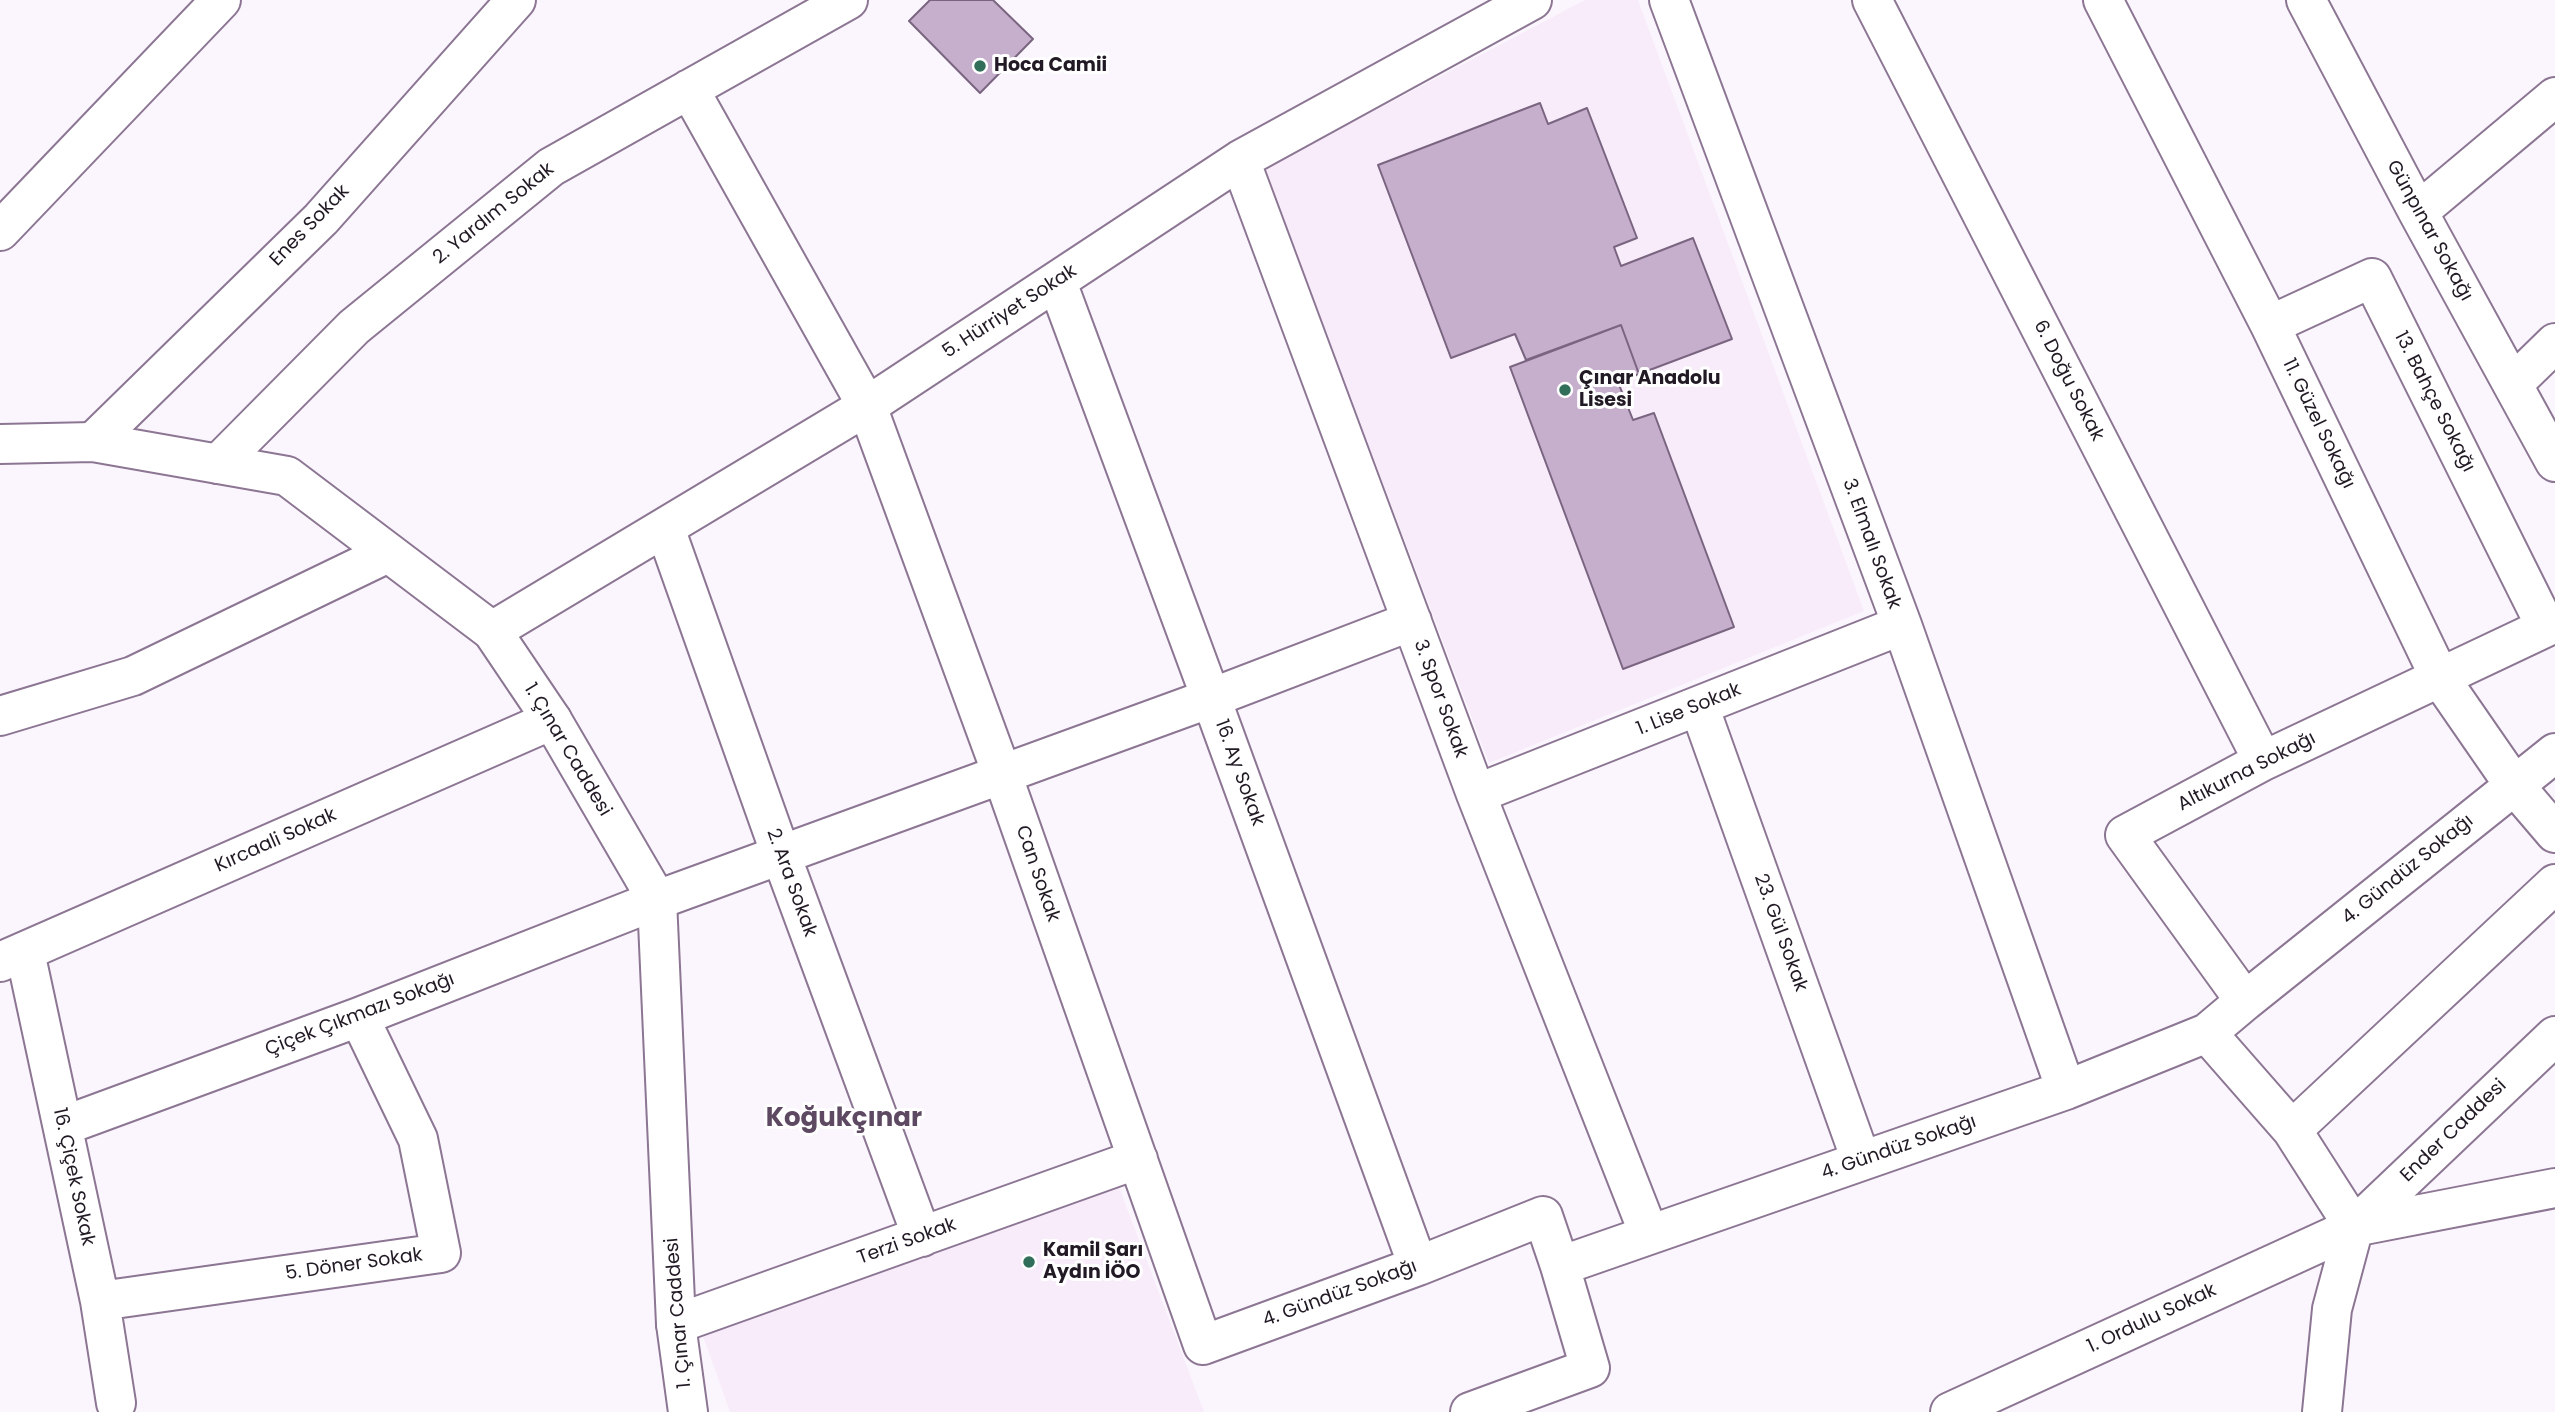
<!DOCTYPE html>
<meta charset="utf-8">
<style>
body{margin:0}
canvas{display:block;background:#fbf6fd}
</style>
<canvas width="2555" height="1412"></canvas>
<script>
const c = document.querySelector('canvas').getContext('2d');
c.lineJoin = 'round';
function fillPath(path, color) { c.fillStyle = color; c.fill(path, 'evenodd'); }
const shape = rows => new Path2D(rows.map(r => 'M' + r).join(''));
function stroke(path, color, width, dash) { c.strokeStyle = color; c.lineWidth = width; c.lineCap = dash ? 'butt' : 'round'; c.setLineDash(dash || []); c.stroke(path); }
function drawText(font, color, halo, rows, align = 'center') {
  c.font = font + ' Poppins,sans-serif'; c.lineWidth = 6; c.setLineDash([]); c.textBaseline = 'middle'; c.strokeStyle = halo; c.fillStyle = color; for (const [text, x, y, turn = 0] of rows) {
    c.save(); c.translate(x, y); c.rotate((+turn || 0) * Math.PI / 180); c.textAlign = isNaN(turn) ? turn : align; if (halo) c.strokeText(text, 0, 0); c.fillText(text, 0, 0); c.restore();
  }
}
fillPath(shape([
 [1585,0,1638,0,1864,611,1489,763,1264,169],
 [1119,1187,1204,1412,730,1412,703,1336]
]), '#f8ecfb');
const building = shape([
 [930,0,993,0,1033,39,980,93,909,21,930,0],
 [1540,103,1548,124,1587,108,1637,238,1614,247,1621,266,1693,238,1732,339,1639,374,1621,325,1526,360,1515,334,1451,358,1378,165,1540,103],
 [1621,325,1639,374,1618,382,1633,420,1654,413,1734,627,1623,669,1510,367,1621,325]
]);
fillPath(building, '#c6aecd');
stroke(building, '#7a6580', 2);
const minor = shape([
 [1669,0,1902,625,2066,1090],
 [1872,0,2263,761],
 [2103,0,2270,325,2440,678,2514,785,2555,833],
 [2306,0,2418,212,2555,462],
 [689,89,867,406,1002,774,1203,1345,1418,1266,1543,1216,1560,1266,2066,1090,2207,1033,2245,1001,2555,753],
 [1240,160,1476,794,1649,1234],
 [2418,212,2555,97],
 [0,231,221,0],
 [1057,282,1211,698,1418,1266],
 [2270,325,2372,278,2546,627],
 [2514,383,2555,343],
 [93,442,321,219,516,0],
 [218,464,354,327,551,167,848,0],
 [665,528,781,855,922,1237],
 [492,631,867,406,1240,160,1532,0],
 [1699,706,1861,1160],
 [0,716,133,676,388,553],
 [1476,794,1902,625],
 [25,952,100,1301,116,1403],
 [0,962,552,720],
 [2245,1001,2125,835,2263,761,2555,623],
 [2207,1033,2292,1130,2354,1227],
 [63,1126,359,1017,657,900,1211,698,1412,621],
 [2292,1130,2555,884],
 [2354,1227,2555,1036],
 [100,1301,441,1253,418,1139,359,1017],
 [676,1324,1138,1159],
 [1470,1412,1590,1368,1560,1266],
 [1950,1412,2354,1227,2555,1188],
 [2322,1412,2332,1309,2354,1227]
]);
const major = shape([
 [0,444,93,442,287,476,492,631,552,720,657,900,676,1324,688,1412]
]);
stroke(minor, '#8c7693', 42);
stroke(major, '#8c7693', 42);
stroke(minor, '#fff', 38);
stroke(major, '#fff', 38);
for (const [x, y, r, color] of [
 [980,66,7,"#326f5a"],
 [1565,390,7,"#326f5a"],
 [1029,1262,7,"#326f5a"]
]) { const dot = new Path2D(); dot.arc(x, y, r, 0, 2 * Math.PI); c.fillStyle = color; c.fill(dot); stroke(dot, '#fff', 2.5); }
drawText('bold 19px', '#211924', '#fff', [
 ["Hoca Camii",994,66],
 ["Çınar Anadolu",1579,379],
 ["Lisesi",1579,401],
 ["Kamil Sarı",1043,1251],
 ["Aydın İÖO",1043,1273]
], 'left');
drawText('19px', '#211924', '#fff', [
 ["2. Yardım Sokak",494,214,-39],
 ["Enes Sokak",310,226,-46],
 ["Günpınar Sokağı",2429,231,61],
 ["5. Hürriyet Sokak",1010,312,-33],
 ["6. Doğu Sokak",2068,381,63],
 ["13. Bahçe Sokağı",2434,402,63],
 ["11. Güzel Sokağı",2318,424,64],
 ["3. Elmalı Sokak",1871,544,70],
 ["3. Spor Sokak",1440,699,70],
 ["1. Lise Sokak",1689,710,-22],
 ["1. Çınar Caddesi",567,750,59],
 ["Altıkurna Sokağı",2247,772,-27],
 ["16. Ay Sokak",1239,773,70],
 ["Kırcaali Sokak",276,841,-24],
 ["4. Gündüz Sokağı",2408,870,-39],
 ["Can Sokak",1037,874,71],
 ["2. Ara Sokak",791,883,70],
 ["23. Gül Sokak",1780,933,70],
 ["Çiçek Çıkmazı Sokağı",360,1015,-21],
 ["Ender Caddesi",2454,1131,-44],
 ["4. Gündüz Sokağı",1899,1148,-19],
 ["16. Çiçek Sokak",73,1177,78],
 ["Terzi Sokak",907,1242,-20],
 ["5. Döner Sokak",354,1265,-8],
 ["4. Gündüz Sokağı",1340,1294,-20],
 ["1. Çınar Caddesi",679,1313,-95],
 ["1. Ordulu Sokak",2152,1319,-25]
]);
drawText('bold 26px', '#5e4963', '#fff', [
 ["Koğukçınar",844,1119]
]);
</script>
